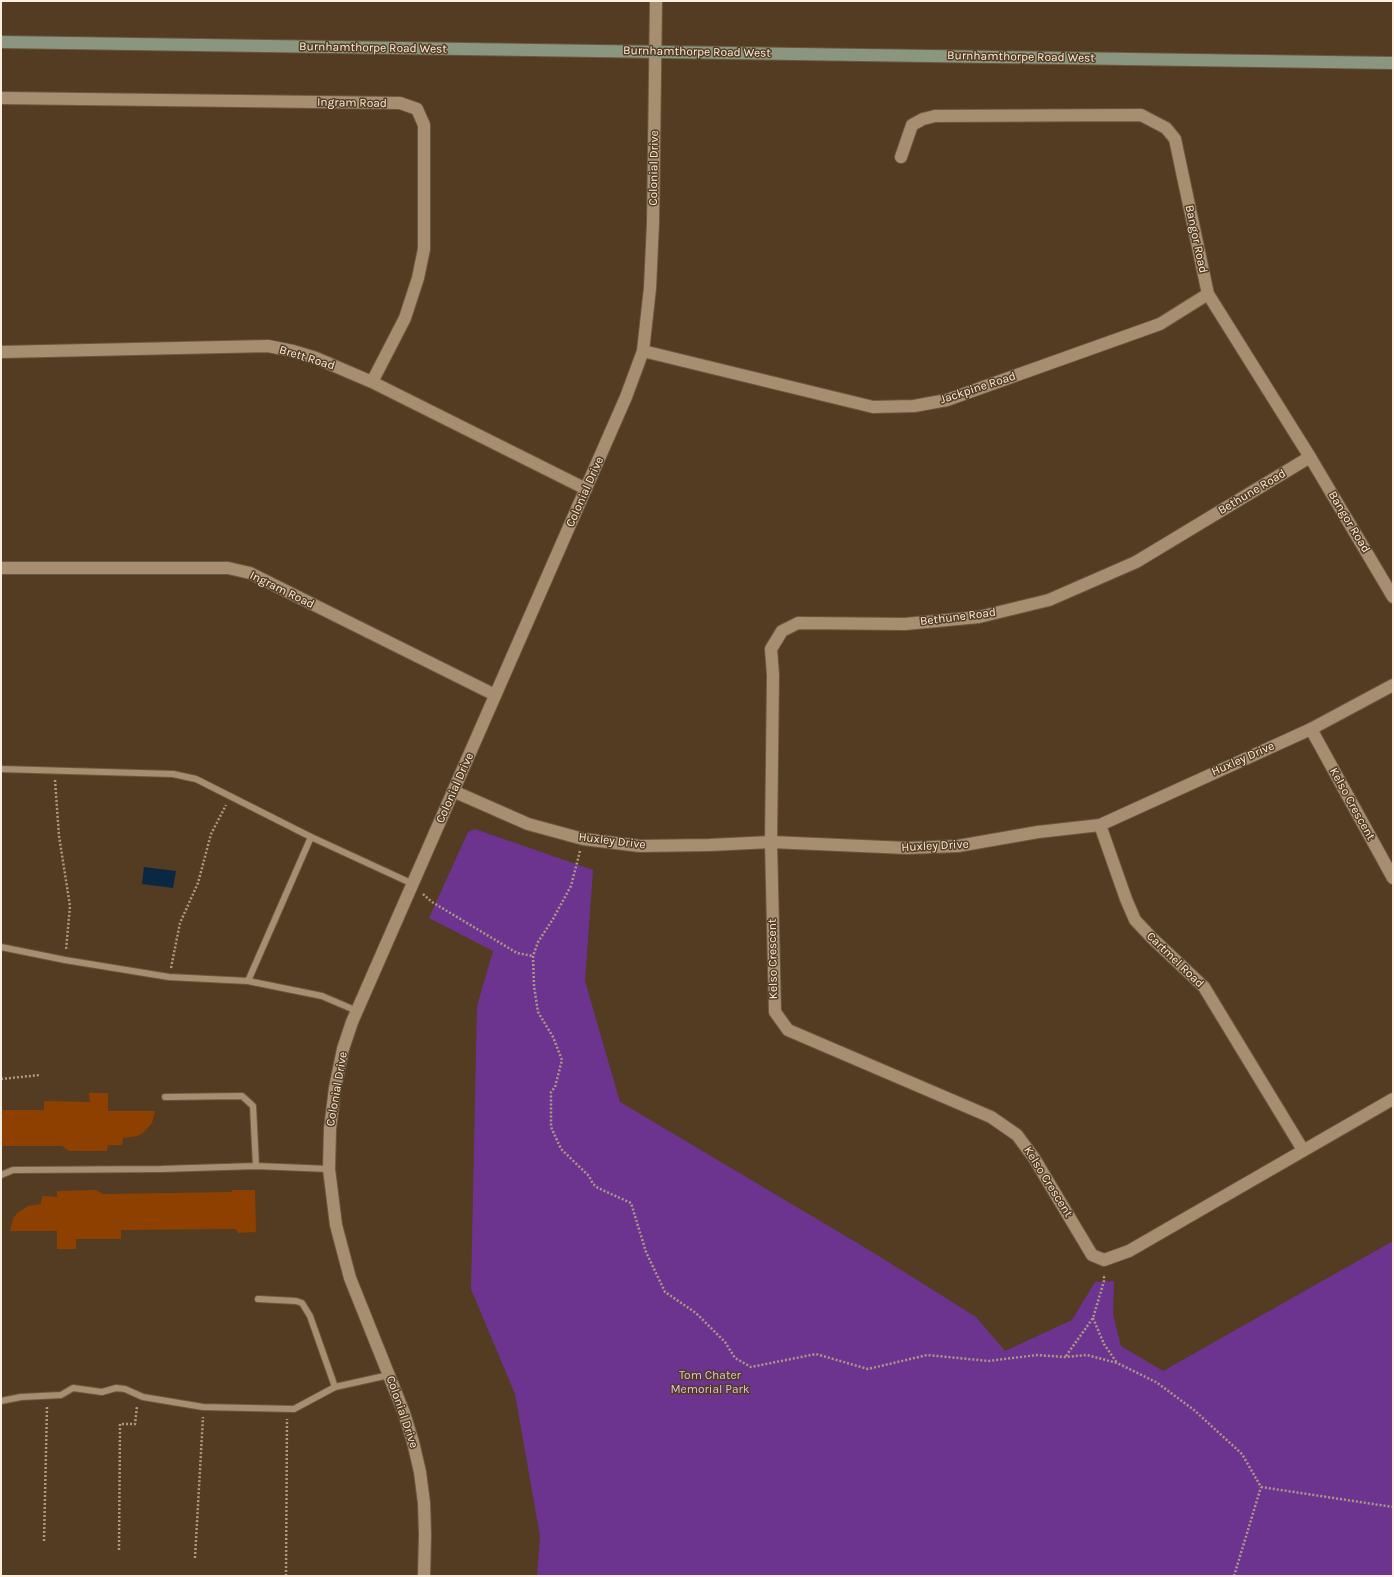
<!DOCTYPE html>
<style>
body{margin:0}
#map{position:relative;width:1394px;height:1577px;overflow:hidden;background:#533c22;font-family:Karla,sans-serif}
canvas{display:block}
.frame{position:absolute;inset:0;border:2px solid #fdefdf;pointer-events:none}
</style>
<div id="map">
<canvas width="1394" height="1577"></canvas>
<div class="frame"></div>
</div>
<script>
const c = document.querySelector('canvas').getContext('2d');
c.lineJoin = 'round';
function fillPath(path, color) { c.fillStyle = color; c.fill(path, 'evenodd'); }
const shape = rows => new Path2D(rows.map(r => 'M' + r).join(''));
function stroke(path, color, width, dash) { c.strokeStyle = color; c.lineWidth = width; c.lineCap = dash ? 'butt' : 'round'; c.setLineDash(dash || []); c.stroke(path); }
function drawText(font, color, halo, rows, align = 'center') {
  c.font = font + ' Karla,sans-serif'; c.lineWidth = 3; c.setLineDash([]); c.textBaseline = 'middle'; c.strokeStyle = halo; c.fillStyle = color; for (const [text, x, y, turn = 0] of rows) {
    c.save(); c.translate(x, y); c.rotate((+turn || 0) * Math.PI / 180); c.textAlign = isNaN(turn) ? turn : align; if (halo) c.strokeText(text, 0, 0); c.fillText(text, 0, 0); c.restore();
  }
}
fillPath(shape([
 [475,829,593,870,585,981,620,1102,874,1253,976,1317,1005,1351,1072,1320,1095,1282,1114,1281,1113,1314,1121,1346,1163,1371,1393,1241,1393,1576,537,1576,540,1536,515,1394,471,1289,477,1006,493,951,429,918,468,832]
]), '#6c348f');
fillPath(shape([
 [144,867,176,871,173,888,142,884]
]), '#0a2843');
fillPath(shape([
 [89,1093,108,1093,108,1111,155,1111,152,1123,143,1133,137,1136,123,1138,122,1145,108,1145,107,1151,69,1151,62,1146,1,1146,1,1110,44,1110,44,1101,90,1102],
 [96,1190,103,1194,232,1192,232,1190,255,1190,256,1232,238,1233,236,1229,121,1230,121,1239,76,1239,76,1249,57,1249,57,1231,10,1231,13,1219,17,1213,28,1206,41,1204,42,1196,57,1197,57,1191]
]), '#8e4001');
const service = shape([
 [1,769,173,774,196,779,311,837,413,884],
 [1,947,65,960,169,977,248,981,322,996,357,1011],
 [248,981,311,837],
 [165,1097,242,1096,253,1106,256,1166],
 [1,1175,13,1170,161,1169,256,1166,329,1169],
 [258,1299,296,1301,302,1303,310,1316,335,1387],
 [1,1401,21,1397,61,1395,73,1388,102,1392,116,1388,125,1389,143,1397,203,1407,294,1409,335,1387,389,1375]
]);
const minor = shape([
 [1,98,400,103,417,109,424,125,424,249,418,278,405,318,372,382],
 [901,157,912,125,923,119,935,116,1141,115,1166,128,1175,139,1208,294,1310,457,1393,597],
 [643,351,873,407,914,406,947,400,1160,324,1208,294],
 [1,352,268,346,293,351,316,358,372,382,586,489],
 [1310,457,1136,562,1049,600,979,617,905,624,798,623,782,631,771,649,773,675,771,842,775,1012,788,1030,991,1117,1017,1135,1034,1158,1092,1255,1104,1260,1129,1251,1393,1099],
 [1,568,228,568,250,573,495,695],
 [1311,729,1393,878],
 [1100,825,1126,899,1135,920,1152,938,1204,987,1303,1150]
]);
const tertiary = shape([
 [453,791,528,824,583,839,640,846,709,845,771,842,907,848,958,846,1038,832,1100,825,1311,729,1393,685],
 [424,1576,425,1534,424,1503,420,1472,413,1442,404,1413,350,1278,336,1225,329,1169,330,1129,335,1088,343,1049,352,1022,626,397,643,351,650,288,653,223,656,1]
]);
const secondary = shape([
 [1,42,1393,63]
]);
stroke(service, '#6b5840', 8);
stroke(minor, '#6b5840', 14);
stroke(tertiary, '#6b5840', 14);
stroke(secondary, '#6b5840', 14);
stroke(shape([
 [55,780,59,836,70,906,66,950],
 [580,851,571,886,553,919,538,942,533,956,534,986,538,1012,553,1037,562,1060,555,1087,551,1092,551,1127,561,1149,589,1176,593,1184,598,1188,631,1203,646,1252,665,1292,696,1313,725,1342,735,1358,751,1367,816,1354,868,1369,927,1355,989,1361,1037,1355,1065,1357,1087,1355,1117,1363,1156,1382,1194,1410,1242,1454,1261,1487,1393,1507],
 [423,894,432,902,517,953,533,956],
 [171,968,180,923,198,883,211,834,226,805],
 [1,1079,40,1075],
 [1093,1318,1104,1344,1117,1363],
 [1066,1356,1093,1318,1104,1281,1104,1274],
 [44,1541,47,1406],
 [119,1550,120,1424,135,1424,137,1406],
 [195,1558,203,1417],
 [286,1576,287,1419],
 [1234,1576,1261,1487]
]), '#ab9984', 2.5, [2, 2]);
stroke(service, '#a78e71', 6);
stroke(minor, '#a78e71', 12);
stroke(tertiary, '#a78e71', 12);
stroke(secondary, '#8b9680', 12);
drawText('12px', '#fdefdf', '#533c22', [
 ["Burnhamthorpe Road West",373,48,1],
 ["Burnhamthorpe Road West",697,52,1],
 ["Burnhamthorpe Road West",1021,57,1],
 ["Ingram Road",352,103,1],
 ["Colonial Drive",654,168,-89],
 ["Bangor Road",1196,239,78],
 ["Brett Road",307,358,17],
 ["Jackpine Road",978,388,-18],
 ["Colonial Drive",585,492,-66],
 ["Bethune Road",1252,492,-31],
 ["Bangor Road",1349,522,59],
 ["Ingram Road",282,590,26],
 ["Bethune Road",958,617,-7],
 ["Huxley Drive",1243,759,-24],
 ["Colonial Drive",455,788,-66],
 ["Kelso Crescent",1352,804,61],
 ["Huxley Drive",612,841,7],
 ["Huxley Drive",935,846,-3],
 ["Kelso Crescent",773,959,-91],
 ["Cartmel Road",1175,960,44],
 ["Colonial Drive",337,1089,-80],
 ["Kelso Crescent",1048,1182,58],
 ["Colonial Drive",402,1412,71]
]);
drawText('12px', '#dbc0f1', '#533c22', [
 ["Tom Chater",710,1376],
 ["Memorial Park",710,1390]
]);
</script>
